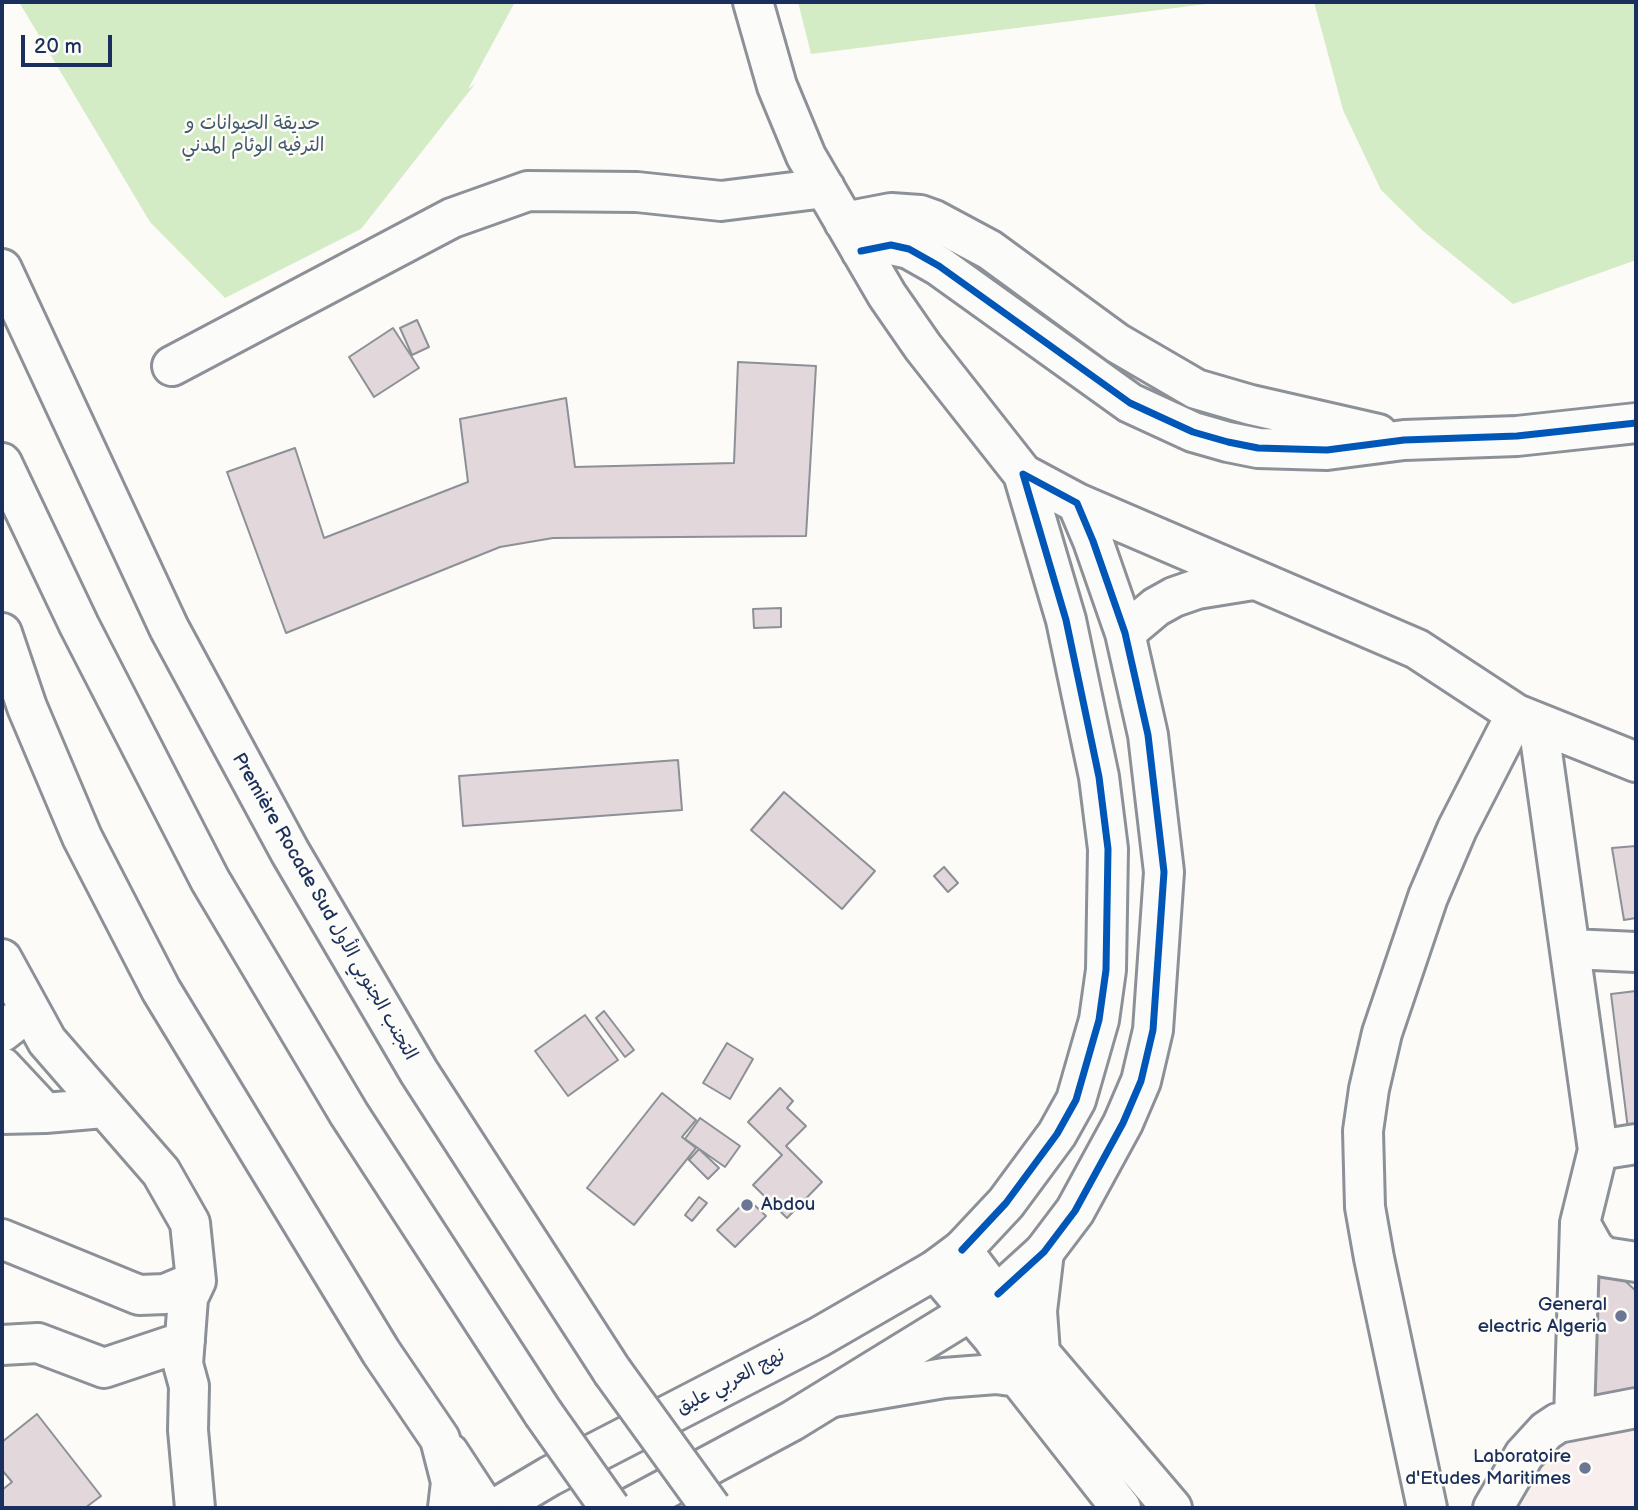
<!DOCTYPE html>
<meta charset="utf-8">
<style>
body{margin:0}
#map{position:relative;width:1638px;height:1510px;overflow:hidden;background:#fcfbf8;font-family:"Balsamiq Sans",sans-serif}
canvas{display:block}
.frame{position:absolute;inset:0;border:4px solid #1b2f5e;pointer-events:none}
.scale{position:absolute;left:21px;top:35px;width:91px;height:32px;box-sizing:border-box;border:4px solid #1b2f5e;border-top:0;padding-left:9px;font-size:21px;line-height:24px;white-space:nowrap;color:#1b2f5e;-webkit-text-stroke:5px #fdfcf7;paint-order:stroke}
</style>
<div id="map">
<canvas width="1638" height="1510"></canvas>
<div class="frame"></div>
<div class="scale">20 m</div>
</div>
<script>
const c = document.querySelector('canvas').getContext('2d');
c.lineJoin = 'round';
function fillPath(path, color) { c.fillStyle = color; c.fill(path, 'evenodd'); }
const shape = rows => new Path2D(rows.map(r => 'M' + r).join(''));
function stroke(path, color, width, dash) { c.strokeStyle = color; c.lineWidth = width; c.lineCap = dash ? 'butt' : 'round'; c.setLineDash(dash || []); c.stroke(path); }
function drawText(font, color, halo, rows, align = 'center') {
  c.font = font + ' "Balsamiq Sans","Playpen Sans Arabic",sans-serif'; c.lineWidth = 5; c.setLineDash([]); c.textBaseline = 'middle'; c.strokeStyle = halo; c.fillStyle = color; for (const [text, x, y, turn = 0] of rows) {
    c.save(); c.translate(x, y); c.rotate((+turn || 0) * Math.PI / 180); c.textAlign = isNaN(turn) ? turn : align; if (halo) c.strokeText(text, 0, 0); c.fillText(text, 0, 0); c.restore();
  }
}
fillPath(shape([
 [1636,1414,1636,1508,1509,1508,1556,1428]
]), '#f8eeee');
fillPath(shape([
 [19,2,515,2,468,89,475,84,361,229,225,298,150,222],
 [798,2,1222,2,811,54],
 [1314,2,1636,2,1636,260,1513,304,1423,231,1381,190,1343,110]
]), '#d4ecc6');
const building = shape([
 [417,320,429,347,412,355,400,328,417,320],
 [393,328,419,368,374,397,349,357,393,328],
 [738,362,816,366,806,536,553,538,500,547,286,633,227,472,295,448,324,538,468,482,460,419,566,398,575,467,734,463,738,362],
 [781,608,781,627,754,628,753,609,781,608],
 [678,760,682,810,463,826,459,776,678,760],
 [784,792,875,871,842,909,751,830,784,792],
 [1636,846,1636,918,1624,920,1612,848,1636,846],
 [944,867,958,883,948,892,934,876,944,867],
 [1636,991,1636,1128,1628,1129,1611,994,1636,991],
 [604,1011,634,1050,625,1057,596,1018,604,1011],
 [585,1015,618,1060,568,1096,535,1051,585,1015],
 [727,1043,753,1059,730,1099,703,1083,727,1043],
 [780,1088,793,1101,787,1108,806,1126,786,1146,822,1182,787,1218,753,1185,782,1155,748,1122,780,1088],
 [662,1093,696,1120,682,1137,696,1148,634,1225,587,1188,662,1093],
 [700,1118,740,1146,725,1167,685,1139,700,1118],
 [699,1149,719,1168,708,1179,689,1160,699,1149],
 [699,1197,707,1203,692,1221,685,1215,699,1197],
 [748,1199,766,1216,735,1247,717,1230,748,1199],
 [1608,1265,1636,1291,1636,1401,1596,1406,1587,1287,1608,1265],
 [37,1414,101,1496,85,1508,2,1508,2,1490,12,1482,2,1470,2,1442,37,1414]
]);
fillPath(building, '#e2d7da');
stroke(building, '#8c9097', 2);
const minor = shape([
 [753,2,777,86,806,156,887,295,923,347,1023,474],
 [844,222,891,213,920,215,934,220,990,250,1117,343,1196,389,1251,405,1378,434],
 [861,251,891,245,909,249,939,266,1130,403,1193,432,1228,442,1258,448,1327,450,1404,440,1517,436,1636,423],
 [172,366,452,218,528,191,637,192,721,201,825,188],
 [1077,503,1417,649,1516,714,1636,762],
 [1125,633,1156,607,1174,597,1197,589,1253,580],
 [1538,723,1598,1150,1580,1223,1594,1248,1604,1257,1636,1262],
 [1571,949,1636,952],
 [2,959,47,1041,161,1172,190,1223,196,1281,188,1298,183,1364,189,1386,188,1430,195,1508],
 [2,1032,30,1010],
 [2,1067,45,1113,104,1108],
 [2,1114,45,1113],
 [1598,1150,1636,1144],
 [2,1239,139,1295,165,1294,196,1281],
 [962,1250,1006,1203,1057,1134,1076,1100,1099,1020,1106,970,1108,849,1099,777,1066,620,1023,474,1077,503,1093,541,1125,633,1148,735,1164,872,1153,1030,1141,1081,1123,1123,1075,1211,1044,1252,998,1294],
 [2,1345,38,1343,104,1368,185,1341],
 [1574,1419,1580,1223],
 [1427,1508,1374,1258,1365,1207,1363,1131,1369,1089,1382,1033,1428,897,1457,829,1516,714],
 [1493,1508,1524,1455,1546,1431,1558,1423,1636,1408]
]);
const major = shape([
 [496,1508,550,1476,819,1337,935,1270,962,1250],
 [630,1508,792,1421,997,1295]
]);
const highway = shape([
 [2,269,169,628,290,852,419,1072,612,1371],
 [2,463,79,625,210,880,349,1114,543,1413],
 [2,633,27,707,82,837,161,990,381,1352,440,1439,451,1482,448,1508],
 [962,1250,1040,1353,1172,1508],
 [935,1270,993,1338,1018,1377],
 [1040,1353,1037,1311,1044,1252],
 [833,1397,944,1378,996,1374,1018,1377,1121,1508],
 [449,1453,485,1508]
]);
stroke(minor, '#8c9097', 44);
stroke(major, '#8c9097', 44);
stroke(highway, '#8c9097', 44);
stroke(minor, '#fbfbf9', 38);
stroke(major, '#fbfbf9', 38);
stroke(highway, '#fbfbf9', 38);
const highwayBridge = shape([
 [612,1371,711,1508],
 [543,1413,610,1508]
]);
stroke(highwayBridge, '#8c9097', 44, []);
stroke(highwayBridge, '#fbfbf9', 38);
stroke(shape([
 [861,251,891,245,909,249,939,266,1130,403,1193,432,1228,442,1258,448,1327,450,1404,440,1517,436,1636,423],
 [962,1250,1006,1203,1057,1134,1076,1100,1099,1020,1106,970,1108,849,1099,777,1066,620,1023,474,1077,503,1093,541,1125,633,1148,735,1164,872,1153,1030,1141,1081,1123,1123,1075,1211,1044,1252,998,1294]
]), '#0057b8', 7);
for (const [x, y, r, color] of [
 [747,1205,7,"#6a7694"],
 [1621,1316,7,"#6a7694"],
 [1585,1468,7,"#6a7694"]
]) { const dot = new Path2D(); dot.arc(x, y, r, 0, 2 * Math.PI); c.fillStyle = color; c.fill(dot); stroke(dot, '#fdfcf7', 2.5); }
drawText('19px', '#415b6e', '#fdfcf7', [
 ["حديقة الحيوانات و",253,124],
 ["الترفيه الوئام المدني",253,146]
]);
drawText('19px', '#1b2f5e', '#fdfcf7', [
 ["Première Rocade Sud التجنب الجنوبي الأول",324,907,60],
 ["نهج العربي عليق",731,1382,-28]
]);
drawText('19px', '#1b2f5e', '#fdfcf7', [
 ["Abdou",761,1205,"left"],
 ["General",1607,1305],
 ["electric Algeria",1607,1327],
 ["Laboratoire",1571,1457],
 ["d'Etudes Maritimes",1571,1479]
], 'right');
</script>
